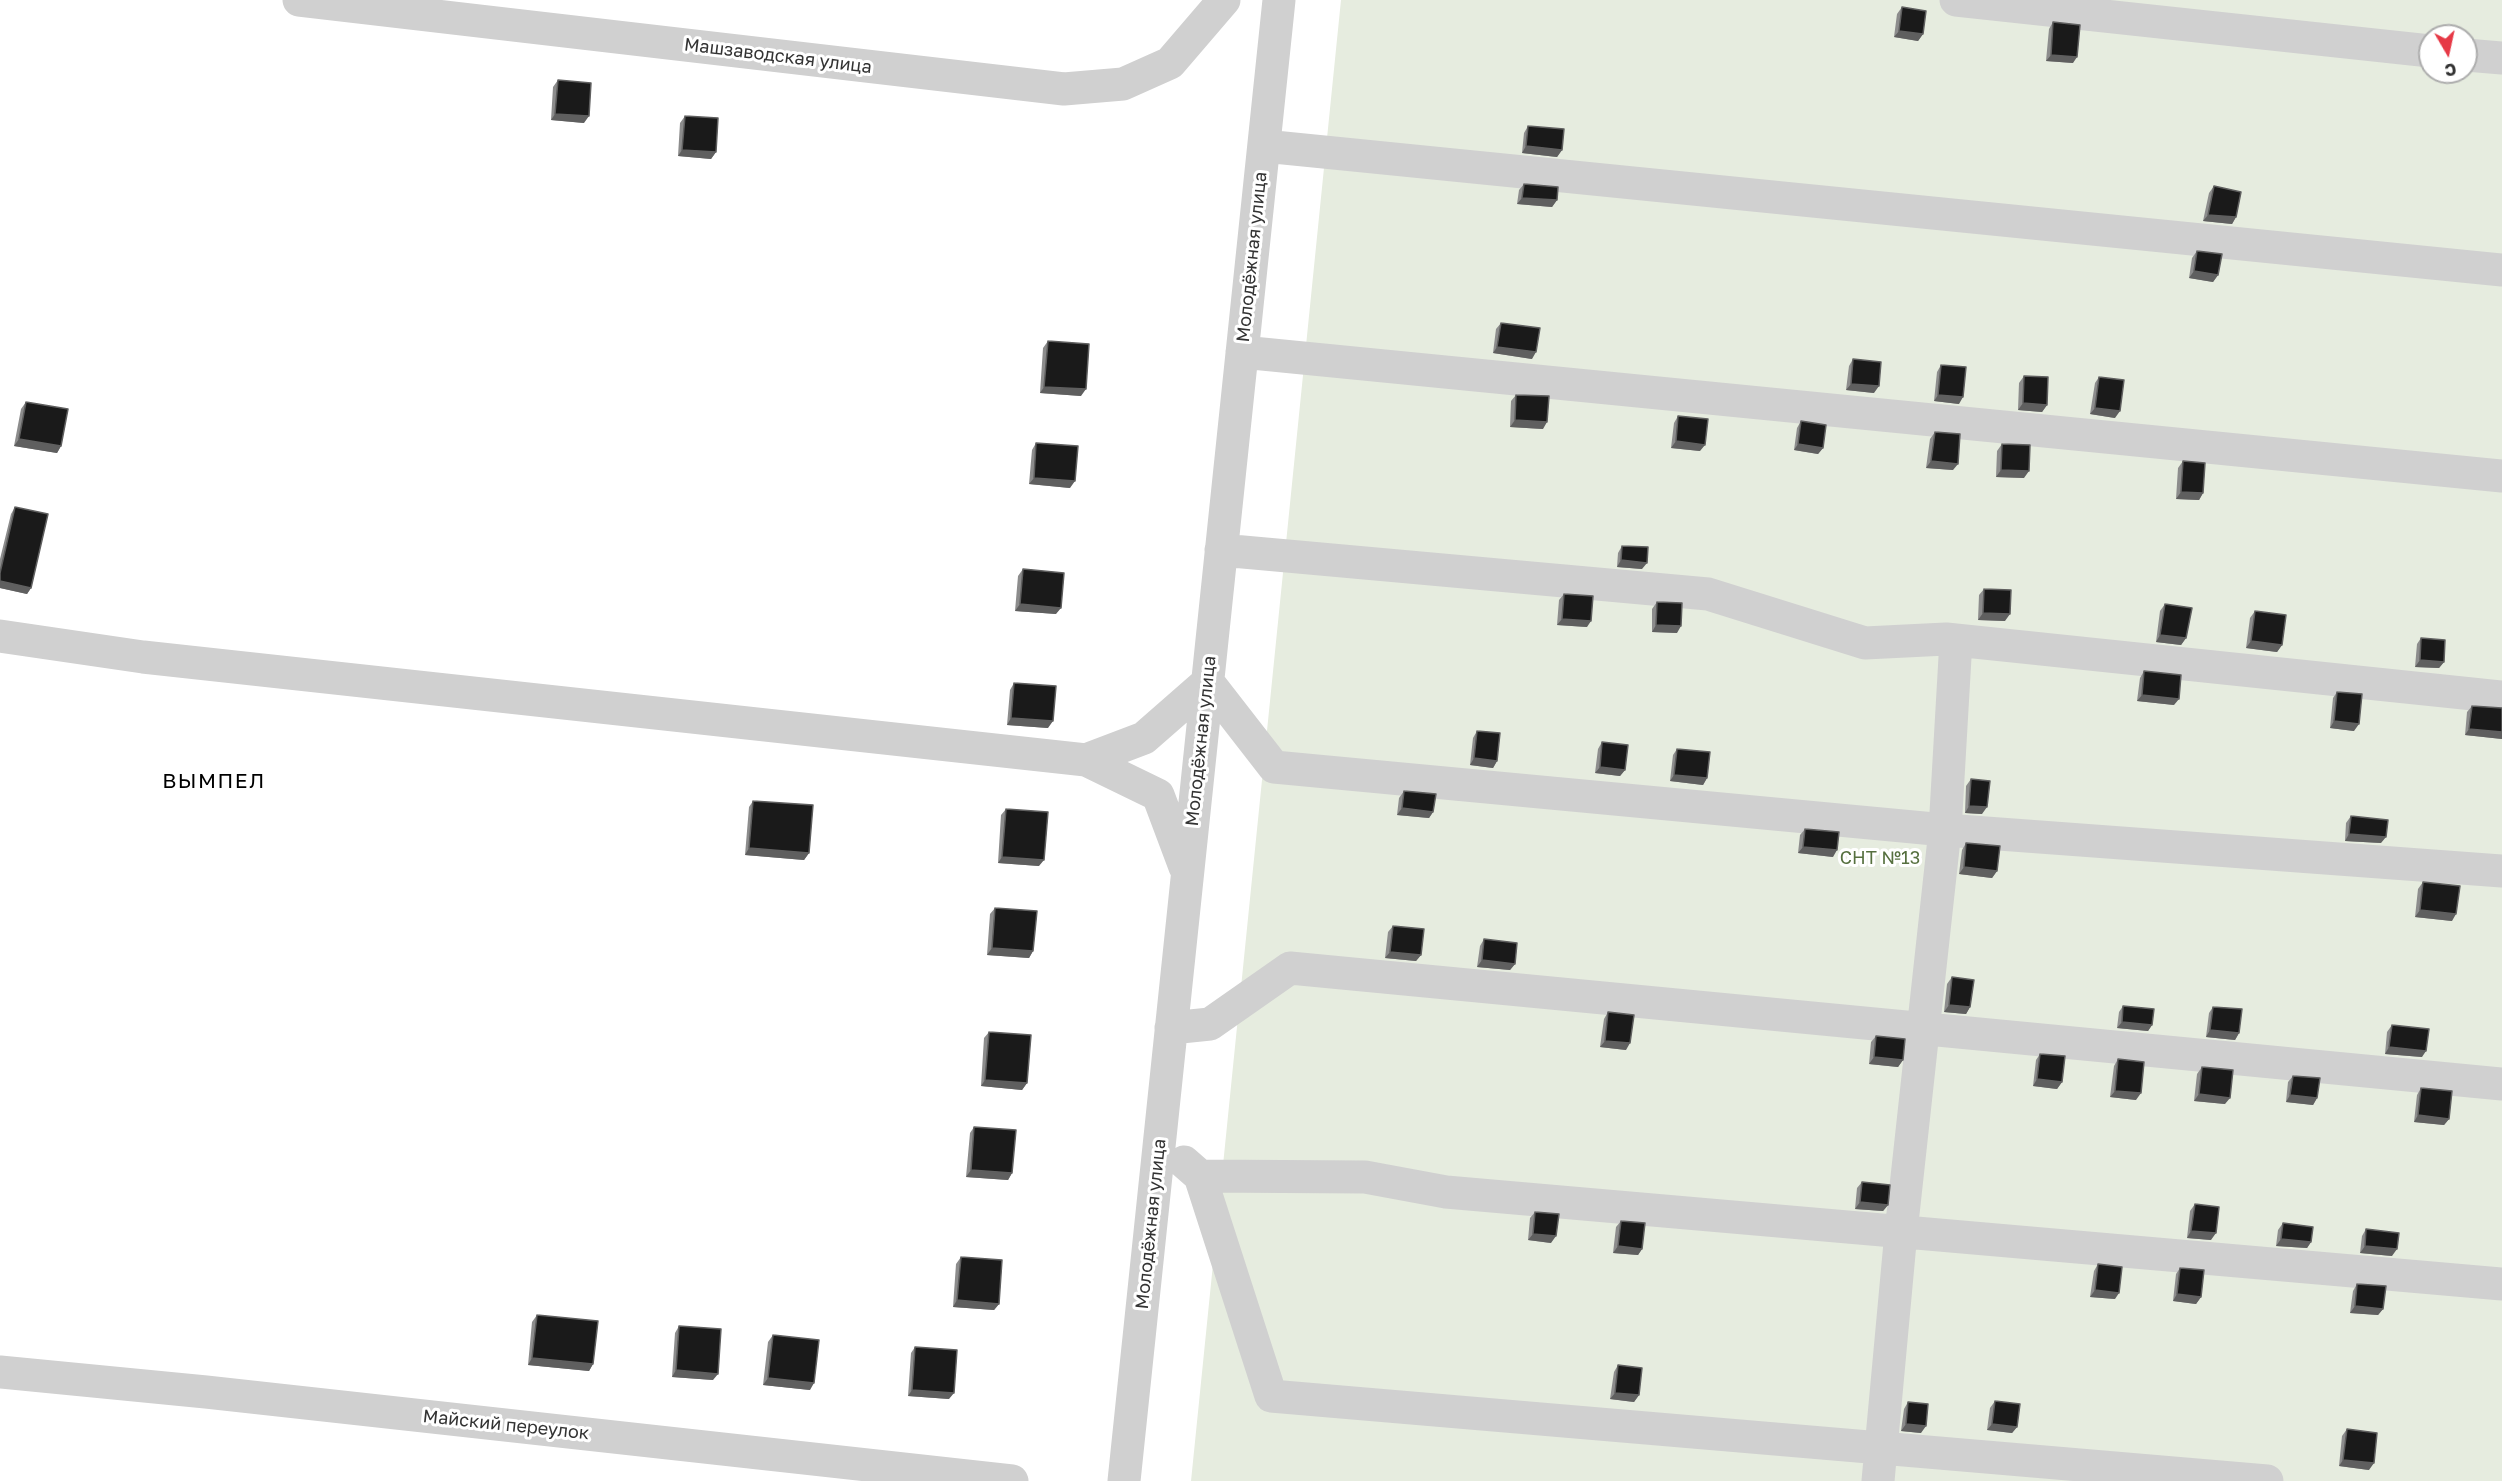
<!DOCTYPE html>
<meta charset="utf-8">
<style>
body{margin:0}
#map{position:relative;width:2502px;height:1481px;overflow:hidden;background:#fff;font-family:"Golos Text",sans-serif}
canvas{display:block}
.north{position:absolute;left:2418px;top:24px;width:60px;height:60px;box-sizing:border-box;background:#fff;border:2px solid #adadad;border-radius:50%;rotate:171deg;font-size:16px;font-weight:700;line-height:24px;text-align:center;color:#333}
.north::after{content:'';display:block;margin:auto;width:21px;height:27px;background:#e63946;clip-path:polygon(50% 0,100% 100%,50% 72%,0 100%)}
</style>
<div id="map">
<canvas width="2502" height="1481"></canvas>
<div class="north">С</div>
</div>
<script>
const c = document.querySelector('canvas').getContext('2d');
c.lineJoin = 'round';
function fillPath(path, color) { c.fillStyle = color; c.fill(path, 'evenodd'); }
const shape = rows => new Path2D(rows.map(r => 'M' + r).join(''));
function stroke(path, color, width, dash) { c.strokeStyle = color; c.lineWidth = width; c.lineCap = dash ? 'butt' : 'round'; c.setLineDash(dash || []); c.stroke(path); }
function drawText(font, color, halo, rows, align = 'center') {
  c.font = font + ' "Golos Text",sans-serif'; c.lineWidth = 6; c.setLineDash([]); c.textBaseline = 'middle'; c.strokeStyle = halo; c.fillStyle = color; for (const [text, x, y, turn = 0] of rows) {
    c.save(); c.translate(x, y); c.rotate((+turn || 0) * Math.PI / 180); c.textAlign = isNaN(turn) ? turn : align; if (halo) c.strokeText(text, 0, 0); c.fillText(text, 0, 0); c.restore();
  }
}
fillPath(shape([
 [1341,0,2502,0,2502,1481,1191,1481],
 [2430,36,2466,36,2466,72,2430,72]
]), '#e6ecdf');
stroke(shape([
 [299,0,1064,89,1123,84,1170,63,1224,0],
 [1956,0,2430,51],
 [2466,55,2502,58],
 [1264,146,2502,270],
 [1242,352,2502,476],
 [1221,550,1708,594,1865,643,1946,639,2502,697],
 [0,636,143,657,1086,760,1158,795,1185,867],
 [1086,760,1144,738,1208,682,1274,767,1945,830,2502,871],
 [1171,1028,1210,1024,1290,968,2502,1084],
 [1184,1162,1200,1176,1271,1396,2267,1481],
 [1200,1176,1365,1177,1446,1192,2502,1284],
 [0,1372,206,1392,1012,1481],
 [1124,1481,1279,0],
 [1878,1481,1901,1232,1945,830,1956,640]
]), '#d0d0d0', 33);
fillPath(shape([
 [1902,7,1923,34,1918,41,1894,37,1897,14],
 [2053,22,2073,63,2046,61,2049,29],
 [558,80,584,123,551,120,553,87],
 [685,116,716,152,711,159,678,156,680,123],
 [1528,126,1562,150,1557,157,1522,153,1524,133],
 [1524,184,1557,200,1552,207,1517,204,1519,190],
 [2214,186,2236,217,2232,224,2203,221,2209,193],
 [2197,251,2218,275,2213,282,2189,278,2192,258],
 [1501,323,1532,359,1493,353,1496,329],
 [1048,341,1081,396,1040,393,1043,348],
 [1853,359,1874,393,1846,390,1849,366],
 [1941,365,1959,404,1934,401,1937,372],
 [2024,376,2047,405,2042,412,2018,410,2019,383],
 [2099,377,2115,418,2090,414,2095,383],
 [1516,395,1543,429,1510,427,1511,401],
 [26,402,61,446,57,453,14,446,21,409],
 [1678,416,1700,451,1671,448,1674,423],
 [1801,421,1823,448,1818,454,1794,450,1797,428],
 [1935,432,1953,470,1926,468,1930,439],
 [1036,443,1070,488,1029,484,1032,450],
 [2002,444,2024,478,1996,477,1997,451],
 [2183,461,2203,493,2199,500,2176,499,2178,468],
 [15,507,31,588,27,594,0,588,0,559,11,514],
 [1622,546,1642,569,1617,567,1618,553],
 [1023,569,1056,614,1015,611,1018,576],
 [1984,589,2005,621,1978,620,1979,595],
 [1564,594,1587,627,1557,625,1559,600],
 [1657,602,1677,633,1652,632,1652,609],
 [2165,604,2186,638,2181,645,2156,642,2160,611],
 [2255,611,2282,645,2277,652,2246,648,2250,618],
 [2421,638,2444,662,2439,668,2415,667,2417,644],
 [2144,671,2174,705,2137,701,2140,678],
 [1014,683,1048,728,1007,725,1010,690],
 [2337,692,2354,731,2330,728,2333,698],
 [2472,706,2502,739,2465,735,2467,712],
 [1477,731,1497,761,1493,768,1470,765,1473,738],
 [1602,742,1625,770,1620,776,1595,773,1598,749],
 [1677,749,1707,778,1703,785,1670,781,1673,755],
 [1971,779,1982,814,1965,813,1966,786],
 [1404,791,1433,812,1429,818,1397,815,1399,798],
 [753,801,809,853,804,860,745,855,749,807],
 [1006,809,1039,866,998,863,1001,815],
 [2351,816,2381,843,2345,841,2346,823],
 [1805,829,1833,857,1798,853,1800,835],
 [1966,843,1997,871,1992,878,1959,874,1962,850],
 [2423,882,2452,921,2415,917,2418,889],
 [995,908,1033,951,1029,958,987,955,990,914],
 [1393,926,1421,955,1416,961,1385,958,1388,932],
 [1484,939,1515,964,1510,970,1477,967,1480,946],
 [1952,977,1970,1007,1966,1014,1944,1012,1947,984],
 [2123,1006,2152,1025,2148,1031,2117,1028,2119,1012],
 [2213,1007,2239,1033,2235,1040,2206,1037,2209,1013],
 [1608,1012,1626,1050,1600,1047,1604,1019],
 [2392,1025,2422,1057,2385,1054,2387,1032],
 [989,1032,1027,1083,1022,1090,981,1086,984,1038],
 [1876,1036,1903,1060,1898,1067,1869,1064,1871,1042],
 [2040,1054,2062,1082,2057,1089,2033,1086,2036,1060],
 [2118,1059,2136,1100,2110,1097,2114,1066],
 [2202,1067,2225,1104,2194,1101,2197,1074],
 [2293,1076,2317,1098,2313,1105,2286,1102,2288,1082],
 [2421,1088,2449,1119,2444,1125,2414,1122,2417,1095],
 [974,1127,1012,1173,1008,1180,966,1177,970,1133],
 [1862,1182,1888,1205,1883,1211,1855,1209,1857,1188],
 [2195,1204,2211,1240,2187,1238,2190,1211],
 [1535,1212,1551,1243,1528,1240,1530,1218],
 [1621,1221,1642,1249,1638,1255,1613,1253,1616,1227],
 [2283,1223,2311,1242,2307,1248,2276,1246,2278,1230],
 [2366,1229,2392,1256,2360,1253,2362,1236],
 [961,1257,999,1304,994,1310,953,1307,956,1264],
 [2098,1264,2115,1299,2090,1297,2094,1271],
 [2180,1268,2201,1297,2196,1304,2173,1301,2176,1274],
 [2357,1284,2383,1309,2378,1315,2350,1313,2353,1291],
 [537,1315,593,1364,589,1371,528,1365,532,1322],
 [679,1326,713,1380,672,1377,675,1333],
 [773,1335,810,1390,763,1385,768,1342],
 [915,1347,949,1399,908,1396,911,1353],
 [1618,1365,1639,1395,1634,1402,1610,1399,1614,1372],
 [1995,1401,2017,1427,2012,1433,1987,1430,1990,1408],
 [1908,1402,1921,1433,1901,1431,1904,1409],
 [2347,1429,2369,1470,2339,1466,2342,1436]
]), '#8c8c8c');
fillPath(shape([
 [1899,31,1923,34,1918,41,1894,37],
 [2051,55,2077,57,2073,63,2046,61],
 [555,114,589,116,584,123,551,120],
 [1526,146,1562,150,1557,157,1522,153],
 [682,150,716,152,711,159,678,156],
 [1522,198,1557,200,1552,207,1517,204],
 [2208,215,2236,217,2232,224,2203,221],
 [2194,271,2218,275,2213,282,2189,278],
 [1497,347,1536,352,1532,359,1493,353],
 [1851,384,1879,386,1874,393,1846,390],
 [1044,387,1086,389,1081,396,1040,393],
 [1938,395,1963,397,1959,404,1934,401],
 [2023,403,2047,405,2042,412,2018,410],
 [2095,408,2120,411,2115,418,2090,414],
 [1515,420,1547,422,1543,429,1510,427],
 [19,439,61,446,57,453,14,446],
 [1676,441,1705,445,1700,451,1671,448],
 [1798,444,1823,448,1818,454,1794,450],
 [1931,461,1958,464,1953,470,1926,468],
 [2001,470,2029,471,2024,478,1996,477],
 [1034,478,1075,481,1070,488,1029,484],
 [2181,492,2203,493,2199,500,2176,499],
 [1621,560,1647,563,1642,569,1617,567],
 [0,581,31,588,27,594,0,588],
 [1020,604,1061,608,1056,614,1015,611],
 [1983,613,2010,614,2005,621,1978,620],
 [1562,619,1591,621,1587,627,1557,625],
 [1656,625,1681,626,1677,633,1652,632],
 [2160,635,2186,638,2181,645,2156,642],
 [2251,641,2282,645,2277,652,2246,648],
 [2420,660,2444,662,2439,668,2415,667],
 [2142,695,2179,699,2174,705,2137,701],
 [1011,718,1053,721,1048,728,1007,725],
 [2334,721,2359,724,2354,731,2330,728],
 [2469,729,2502,732,2502,739,2465,735],
 [1474,758,1497,761,1493,768,1470,765],
 [1600,767,1625,770,1620,776,1595,773],
 [1674,775,1707,778,1703,785,1670,781],
 [1969,806,1987,807,1982,814,1965,813],
 [1402,808,1433,812,1429,818,1397,815],
 [2349,834,2386,837,2381,843,2345,841],
 [1803,847,1837,850,1833,857,1798,853],
 [749,848,809,853,804,860,745,855],
 [1002,857,1044,860,1039,866,998,863],
 [1964,867,1997,871,1992,878,1959,874],
 [2420,910,2456,914,2452,921,2415,917],
 [992,948,1033,951,1029,958,987,955],
 [1390,952,1421,955,1416,961,1385,958],
 [1482,960,1515,964,1510,970,1477,967],
 [1949,1005,1970,1007,1966,1014,1944,1012],
 [2122,1022,2152,1025,2148,1031,2117,1028],
 [2210,1030,2239,1033,2235,1040,2206,1037],
 [1605,1041,1630,1043,1626,1050,1600,1047],
 [2389,1047,2426,1051,2422,1057,2385,1054],
 [1874,1057,1903,1060,1898,1067,1869,1064],
 [2037,1079,2062,1082,2057,1089,2033,1086],
 [985,1080,1027,1083,1022,1090,981,1086],
 [2115,1091,2141,1093,2136,1100,2110,1097],
 [2199,1094,2230,1098,2225,1104,2194,1101],
 [2290,1095,2317,1098,2313,1105,2286,1102],
 [2418,1115,2449,1119,2444,1125,2414,1122],
 [971,1170,1012,1173,1008,1180,966,1177],
 [1860,1202,1888,1205,1883,1211,1855,1209],
 [2191,1231,2216,1233,2211,1240,2187,1238],
 [1533,1234,1556,1236,1551,1243,1528,1240],
 [2281,1239,2311,1242,2307,1248,2276,1246],
 [1618,1246,1642,1249,1638,1255,1613,1253],
 [2365,1246,2397,1249,2392,1256,2360,1253],
 [2095,1290,2119,1293,2115,1299,2090,1297],
 [2177,1294,2201,1297,2196,1304,2173,1301],
 [957,1300,999,1304,994,1310,953,1307],
 [2355,1306,2383,1309,2378,1315,2350,1313],
 [532,1358,593,1364,589,1371,528,1365],
 [676,1370,718,1374,713,1380,672,1377],
 [768,1378,814,1383,810,1390,763,1385],
 [912,1390,954,1393,949,1399,908,1396],
 [1615,1393,1639,1395,1634,1402,1610,1399],
 [1906,1424,1926,1426,1921,1433,1901,1431],
 [1992,1424,2017,1427,2012,1433,1987,1430],
 [2343,1460,2374,1463,2369,1470,2339,1466]
]), '#5f5f5f');
const building = shape([
 [1902,7,1926,11,1923,34,1899,31,1902,7],
 [2053,22,2080,25,2077,57,2051,55,2053,22],
 [558,80,591,83,589,116,555,114,558,80],
 [685,116,718,118,716,152,682,150,685,116],
 [1528,126,1564,129,1562,150,1526,146,1528,126],
 [1524,184,1558,187,1557,200,1522,198,1524,184],
 [2214,186,2241,192,2236,217,2208,215,2214,186],
 [2197,251,2222,254,2218,275,2194,271,2197,251],
 [1501,323,1540,328,1536,352,1497,347,1501,323],
 [1048,341,1089,344,1086,389,1044,387,1048,341],
 [1853,359,1881,362,1879,386,1851,384,1853,359],
 [1941,365,1966,367,1963,397,1938,395,1941,365],
 [2024,376,2048,377,2047,405,2023,403,2024,376],
 [2099,377,2124,380,2120,411,2095,408,2099,377],
 [1516,395,1549,396,1547,422,1515,420,1516,395],
 [26,402,68,409,61,446,19,439,26,402],
 [1678,416,1708,419,1705,445,1676,441,1678,416],
 [1801,421,1826,425,1823,448,1798,444,1801,421],
 [1935,432,1960,434,1958,464,1931,461,1935,432],
 [1036,443,1078,446,1075,481,1034,478,1036,443],
 [2002,444,2030,445,2029,471,2001,470,2002,444],
 [2183,461,2205,463,2203,493,2181,492,2183,461],
 [15,507,48,514,31,588,0,581,0,573,15,507],
 [1622,546,1648,547,1647,563,1621,560,1622,546],
 [1023,569,1064,573,1061,608,1020,604,1023,569],
 [1984,589,2011,590,2010,614,1983,613,1984,589],
 [1564,594,1593,596,1591,621,1562,619,1564,594],
 [1657,602,1682,603,1681,626,1656,625,1657,602],
 [2165,604,2192,608,2186,638,2160,635,2165,604],
 [2255,611,2286,615,2282,645,2251,641,2255,611],
 [2421,638,2445,640,2444,662,2420,660,2421,638],
 [2144,671,2181,675,2179,699,2142,695,2144,671],
 [1014,683,1056,686,1053,721,1011,718,1014,683],
 [2337,692,2362,694,2359,724,2334,721,2337,692],
 [2472,706,2502,708,2502,732,2469,729,2472,706],
 [1477,731,1500,733,1497,761,1474,758,1477,731],
 [1602,742,1628,745,1625,770,1600,767,1602,742],
 [1677,749,1710,752,1707,778,1674,775,1677,749],
 [1971,779,1990,781,1987,807,1969,806,1971,779],
 [1404,791,1436,794,1433,812,1402,808,1404,791],
 [753,801,813,805,809,853,749,848,753,801],
 [1006,809,1048,812,1044,860,1002,857,1006,809],
 [2351,816,2388,820,2386,837,2349,834,2351,816],
 [1805,829,1839,832,1837,850,1803,847,1805,829],
 [1966,843,2000,846,1997,871,1964,867,1966,843],
 [2423,882,2460,886,2456,914,2420,910,2423,882],
 [995,908,1037,911,1033,951,992,948,995,908],
 [1393,926,1424,929,1421,955,1390,952,1393,926],
 [1484,939,1517,943,1515,964,1482,960,1484,939],
 [1952,977,1974,980,1970,1007,1949,1005,1952,977],
 [2123,1006,2154,1009,2152,1025,2122,1022,2123,1006],
 [2213,1007,2242,1009,2239,1033,2210,1030,2213,1007],
 [1608,1012,1634,1015,1630,1043,1605,1041,1608,1012],
 [2392,1025,2429,1029,2426,1051,2389,1047,2392,1025],
 [989,1032,1031,1035,1027,1083,985,1080,989,1032],
 [1876,1036,1905,1039,1903,1060,1874,1057,1876,1036],
 [2040,1054,2065,1056,2062,1082,2037,1079,2040,1054],
 [2118,1059,2144,1062,2141,1093,2115,1091,2118,1059],
 [2202,1067,2233,1070,2230,1098,2199,1094,2202,1067],
 [2293,1076,2320,1078,2317,1098,2290,1095,2293,1076],
 [2421,1088,2452,1091,2449,1119,2418,1115,2421,1088],
 [974,1127,1016,1130,1012,1173,971,1170,974,1127],
 [1862,1182,1890,1185,1888,1205,1860,1202,1862,1182],
 [2195,1204,2219,1207,2216,1233,2191,1231,2195,1204],
 [1535,1212,1559,1214,1556,1236,1533,1234,1535,1212],
 [1621,1221,1645,1223,1642,1249,1618,1246,1621,1221],
 [2283,1223,2313,1227,2311,1242,2281,1239,2283,1223],
 [2366,1229,2399,1233,2397,1249,2365,1246,2366,1229],
 [961,1257,1002,1260,999,1304,957,1300,961,1257],
 [2098,1264,2122,1267,2119,1293,2095,1290,2098,1264],
 [2180,1268,2204,1270,2201,1297,2177,1294,2180,1268],
 [2357,1284,2386,1286,2383,1309,2355,1306,2357,1284],
 [537,1315,598,1321,593,1364,532,1358,537,1315],
 [679,1326,721,1329,718,1374,676,1370,679,1326],
 [773,1335,819,1340,814,1383,768,1378,773,1335],
 [915,1347,957,1350,954,1393,912,1390,915,1347],
 [1618,1365,1642,1368,1639,1395,1615,1393,1618,1365],
 [1995,1401,2020,1404,2017,1427,1992,1424,1995,1401],
 [1908,1402,1928,1404,1926,1426,1906,1424,1908,1402],
 [2347,1429,2377,1433,2374,1463,2343,1460,2347,1429]
]);
fillPath(building, '#1a1a1a');
stroke(building, '#5f5f5f', 1.5);
drawText('18px', '#333', '#fff', [
 ["Машзаводская улица",778,56,7],
 ["Молодёжная улица",1252,257,-84],
 ["Молодёжная улица",1201,741,-84],
 ["Молодёжная улица",1151,1224,-84],
 ["Майский переулок",506,1425,6]
]);
drawText('18px', '#56703f', '#fff', [
 ["СНТ №13",1880,858]
]);
c.letterSpacing = '1.5px';
drawText('21px', '#000', '#fff', [
 ["ВЫМПЕЛ",214,781]
]);
c.letterSpacing = '0px';
</script>
